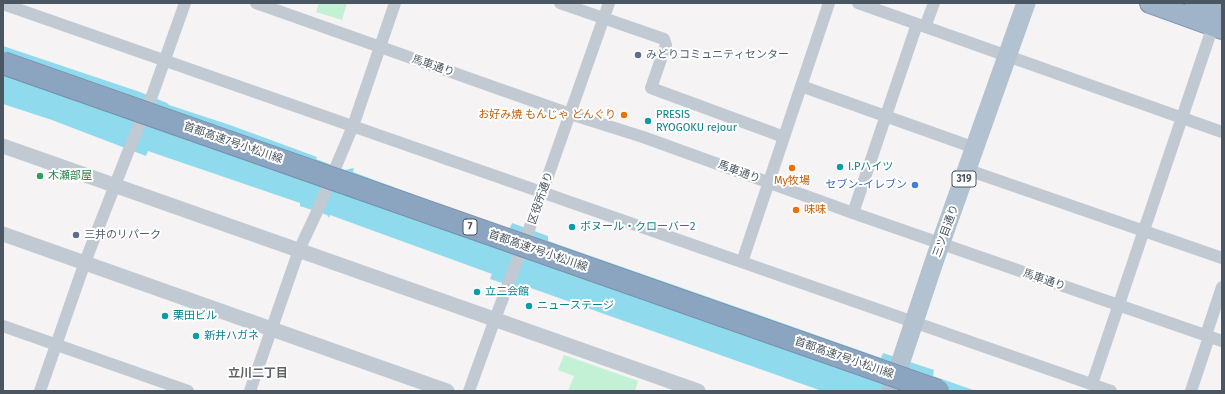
<!DOCTYPE html>
<meta charset="utf-8">
<style>
body{margin:0}
#map{position:relative;width:1225px;height:394px;overflow:hidden;background:#f5f3f3;font-family:"Fira Sans",sans-serif}
canvas{display:block}
.frame{position:absolute;inset:0;border:4px solid #4a5661;pointer-events:none}
</style>
<div id="map">
<canvas width="1225" height="394"></canvas>
<div class="frame"></div>
</div>
<script>
const c = document.querySelector('canvas').getContext('2d');
c.lineJoin = 'round';
function fillPath(path, color) { c.fillStyle = color; c.fill(path, 'evenodd'); }
const shape = rows => new Path2D(rows.map(r => 'M' + r).join(''));
function stroke(path, color, width, dash) { c.strokeStyle = color; c.lineWidth = width; c.lineCap = dash ? 'butt' : 'round'; c.setLineDash(dash || []); c.stroke(path); }
function drawText(font, color, halo, rows, align = 'center') {
  c.font = font + ' "Fira Sans","Noto Sans JP",sans-serif'; c.lineWidth = 4; c.setLineDash([]); c.textBaseline = 'middle'; c.strokeStyle = halo; c.fillStyle = color; for (const [text, x, y, turn = 0] of rows) {
    c.save(); c.translate(x, y); c.rotate((+turn || 0) * Math.PI / 180); c.textAlign = isNaN(turn) ? turn : align; if (halo) c.strokeText(text, 0, 0); c.fillText(text, 0, 0); c.restore();
  }
}
fillPath(shape([
 [319,3,347,3,342,20,316,12],
 [564,355,638,381,635,391,568,391,574,376,558,370]
]), '#c3f1d5');
fillPath(shape([
 [3,46,140,92,167,103,169,105,230,125,317,157,316,159,345,170,354,168,353,172,509,230,512,223,548,236,548,241,751,312,881,358,883,353,934,370,933,376,976,391,822,391,528,287,526,291,490,279,492,274,330,215,329,218,327,215,300,206,300,203,148,151,146,156,52,120,3,104]
]), '#90daee');
const trunk = shape([
 [1150,3,1222,29],
 [1195,3,1222,12]
]);
stroke(trunk, '#7690ad', 22);
stroke(shape([
 [256,3,570,114,643,137,853,213,1222,341],
 [560,3,664,39,666,45,651,88,784,137],
 [858,3,1222,132],
 [3,4,1111,391],
 [925,27,934,3],
 [801,86,975,148],
 [968,170,1222,258],
 [853,213,917,24],
 [742,262,829,3],
 [3,326,188,391],
 [1206,335,1222,287],
 [1092,384,1215,20],
 [40,391,85,262,128,152,153,93,185,3],
 [250,391,299,250,316,214,353,126,395,3],
 [469,391,495,319,530,227,609,3],
 [1191,391,1209,337]
]), '#c1cad2', 12);
stroke(shape([
 [3,146,698,391],
 [3,234,447,391]
]), '#c1cad2', 15);
stroke(shape([
 [891,391,935,259,1026,3]
]), '#b3c2d1', 19);
stroke(trunk, '#9fb4c9', 20);
const motorwayBridge = shape([
 [3,63,938,391]
]);
stroke(motorwayBridge, '#7690ad', 24, []);
stroke(motorwayBridge, '#8ba5c1', 22);
for (const [x, y, r, color] of [
 [638,55,4,"#5c6f8a"],
 [624,115,4,"#e8710a"],
 [648,121,4,"#0f9aa8"],
 [840,167,4,"#0f9aa8"],
 [792,168,4,"#e8710a"],
 [40,176,4,"#2e9e5b"],
 [915,185,4,"#3f7fe0"],
 [796,210,4,"#e8710a"],
 [572,227,4,"#0f9aa8"],
 [76,235,4,"#5c6f8a"],
 [477,292,4,"#0f9aa8"],
 [529,306,4,"#0f9aa8"],
 [165,316,4,"#0f9aa8"],
 [196,336,4,"#0f9aa8"]
]) { const dot = new Path2D(); dot.arc(x, y, r, 0, 2 * Math.PI); c.fillStyle = color; c.fill(dot); stroke(dot, '#fff', 1.5); }
for (const [x, y, w] of [
 [964,179,24],
 [470,227,14]
]) { const box = new Path2D(); box.roundRect(x - w / 2, y - 8, w, 16, 3); c.fillStyle = '#fff'; c.fill(box); stroke(box, '#4a5661', 1); }
drawText('bold 10px', '#4a5661', null, [
 ["319",964,179],
 ["7",470,227]
]);
drawText('11px', '#4e5e75', '#fff', [
 ["みどりコミュニティセンター",646,55],
 ["三井のリパーク",84,235]
], 'left');
drawText('11px', '#4a5661', '#fff', [
 ["馬車通り",433,66,19],
 ["首都高速7号小松川線",233,143,19],
 ["馬車通り",739,172,20],
 ["区役所通り",541,198,-71],
 ["三ツ目通り",946,231,-70],
 ["首都高速7号小松川線",538,251,19],
 ["馬車通り",1044,280,19],
 ["首都高速7号小松川線",844,358,19]
]);
drawText('11px', '#c56008', '#fff', [
 ["お好み焼 もんじゃ どんぐり",616,115],
 ["My牧場",792,181,"center"],
 ["味味",804,210,"left"]
], 'right');
drawText('11px', '#0d838f', '#fff', [
 ["PRESIS",656,115],
 ["RYOGOKU rejour",656,128],
 ["I.Pハイツ",848,167],
 ["ボヌール・クローバー2",580,227],
 ["立二会館",485,292],
 ["ニューステージ",537,306],
 ["栗田ビル",173,316],
 ["新井ハガネ",204,336]
], 'left');
drawText('11px', '#27864d', '#fff', [
 ["木瀬部屋",48,176]
], 'left');
drawText('11px', '#366cbe', '#fff', [
 ["セブン-イレブン",907,185]
], 'right');
drawText('bold 12px', '#5f6368', '#fff', [
 ["立川二丁目",258,374]
]);
</script>
